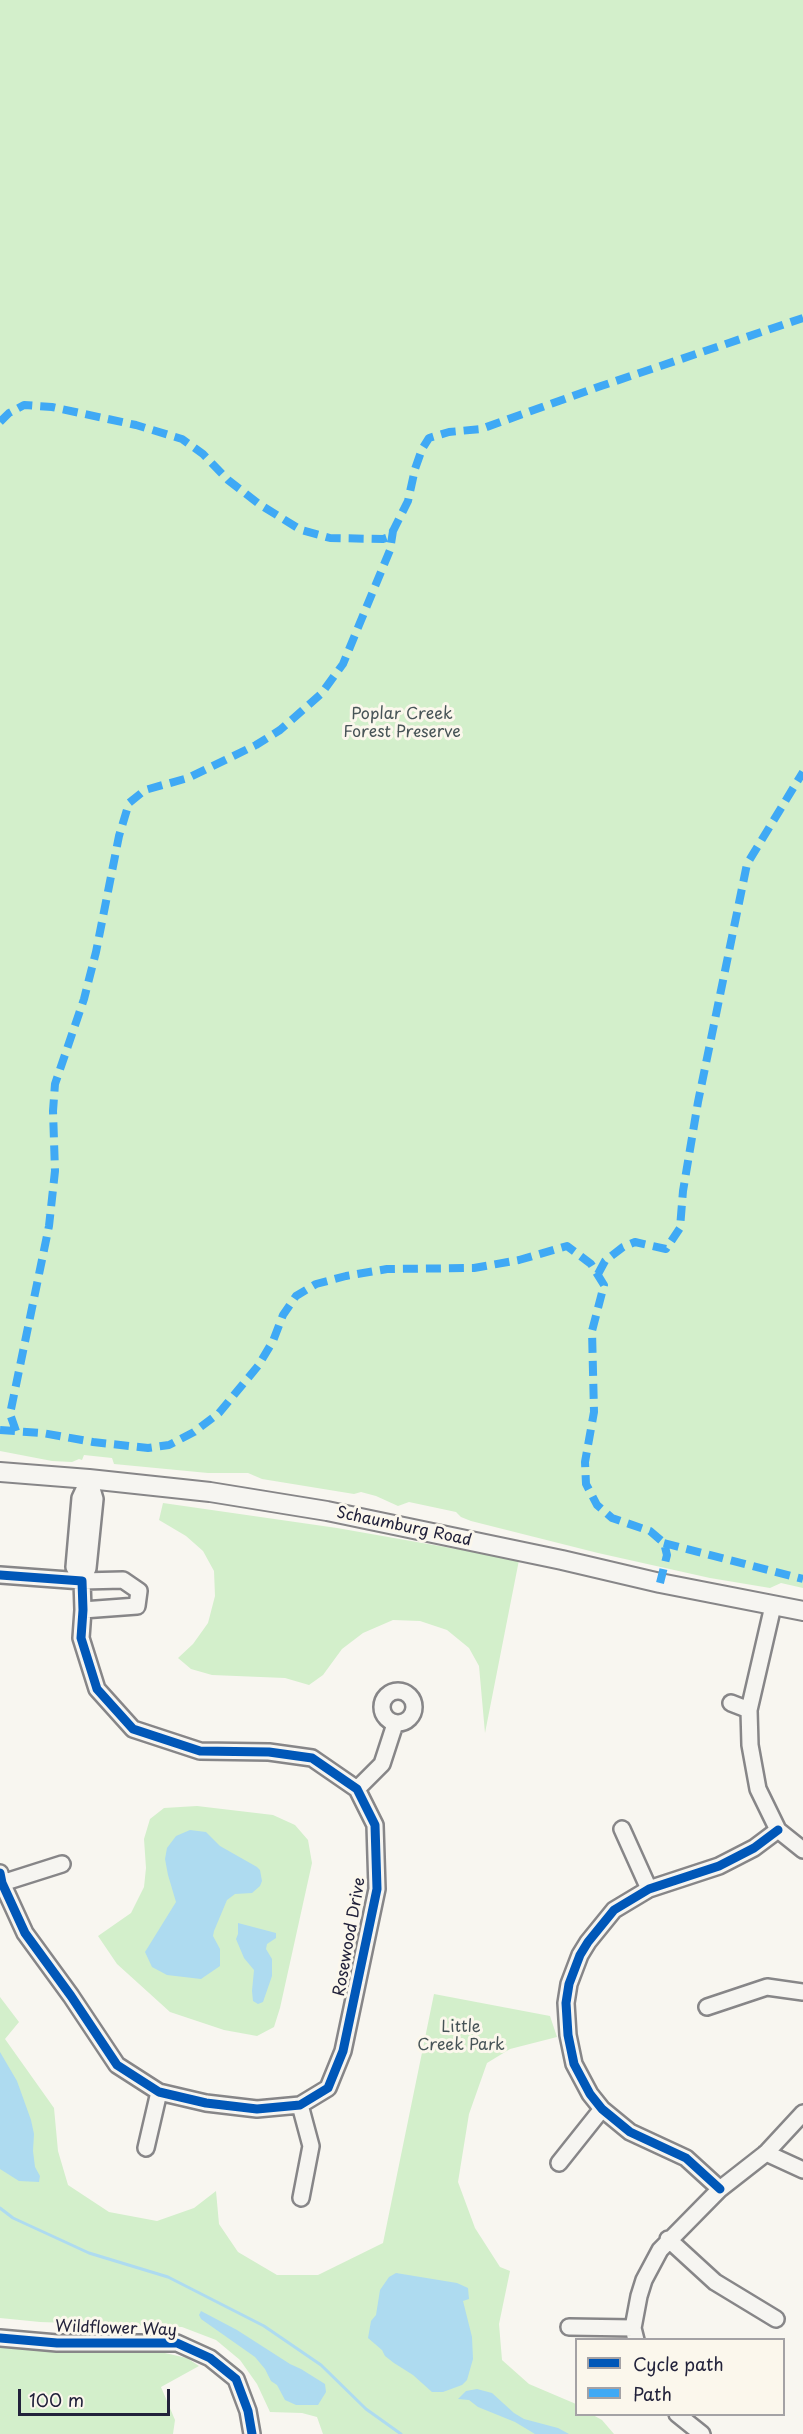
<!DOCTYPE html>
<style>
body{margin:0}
#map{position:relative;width:803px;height:2434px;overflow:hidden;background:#f8f6f0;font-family:"Playpen Sans",sans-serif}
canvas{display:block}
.legend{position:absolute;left:575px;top:2338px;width:210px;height:78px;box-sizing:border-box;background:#fbf7ec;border:2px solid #a4a2a5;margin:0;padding:8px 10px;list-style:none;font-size:18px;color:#22223b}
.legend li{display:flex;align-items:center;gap:12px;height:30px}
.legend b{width:30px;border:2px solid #a4a2a5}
.scale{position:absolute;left:18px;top:2389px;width:152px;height:27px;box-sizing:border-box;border:3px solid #22223b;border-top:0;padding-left:8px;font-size:18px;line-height:21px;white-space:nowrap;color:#22223b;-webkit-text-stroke:4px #fbf7ec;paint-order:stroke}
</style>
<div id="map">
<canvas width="803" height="2434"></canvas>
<ul class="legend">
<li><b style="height:8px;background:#0057b8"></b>Cycle path</li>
<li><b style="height:8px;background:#3fa9f5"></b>Path</li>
</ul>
<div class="scale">100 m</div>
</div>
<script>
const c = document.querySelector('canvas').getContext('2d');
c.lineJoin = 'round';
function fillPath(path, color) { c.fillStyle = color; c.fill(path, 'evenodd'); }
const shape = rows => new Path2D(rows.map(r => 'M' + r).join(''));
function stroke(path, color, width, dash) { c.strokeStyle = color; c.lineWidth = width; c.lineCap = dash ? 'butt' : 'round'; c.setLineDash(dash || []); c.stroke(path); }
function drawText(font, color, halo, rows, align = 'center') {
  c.font = font + ' "Playpen Sans",sans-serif'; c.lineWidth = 6; c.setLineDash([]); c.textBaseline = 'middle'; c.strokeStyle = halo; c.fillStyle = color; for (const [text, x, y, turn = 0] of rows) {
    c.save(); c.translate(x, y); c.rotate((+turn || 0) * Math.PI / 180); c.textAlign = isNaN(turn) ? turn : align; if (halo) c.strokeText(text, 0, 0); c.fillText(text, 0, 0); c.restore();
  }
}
fillPath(shape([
 [0,0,803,0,803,1588,781,1583,770,1588,710,1578,598,1553,471,1521,461,1517,456,1512,409,1502,398,1506,376,1496,361,1492,354,1494,262,1479,248,1473,208,1473,114,1464,112,1458,84,1455,82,1460,79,1459,72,1462,52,1461,0,1451],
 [163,1503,337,1528,519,1560,485,1733,479,1666,469,1648,447,1630,420,1621,393,1620,363,1633,342,1649,323,1675,309,1685,285,1678,212,1675,191,1669,178,1658,193,1644,208,1623,215,1596,214,1571,203,1551,186,1536,159,1520],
 [197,1806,273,1815,295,1825,308,1840,312,1863,280,2008,274,2027,257,2036,224,2030,170,2012,117,1964,98,1936,131,1913,144,1887,146,1868,144,1839,150,1819,164,1808],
 [434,1994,550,2016,557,2037,510,2049,487,2063,469,2114,458,2182,475,2228,500,2267,510,2271,499,2324,502,2360,529,2384,576,2404,576,2414,593,2415,602,2420,614,2434,323,2434,317,2417,302,2413,270,2412,257,2384,240,2360,216,2340,182,2327,40,2322,0,2318,0,1997,19,2022,5,2039,54,2108,58,2151,68,2185,109,2212,157,2221,194,2208,216,2191,219,2224,238,2252,277,2275,318,2275,383,2243],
 [0,2347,156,2351,187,2358,199,2366,161,2387,175,2420,173,2434,0,2434]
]), '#d3efcb');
fillPath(shape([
 [190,1830,206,1832,220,1846,257,1867,260,1870,262,1881,260,1886,252,1893,235,1894,227,1900,214,1931,213,1936,220,1949,220,1966,201,1979,167,1975,152,1967,145,1952,176,1902,168,1875,165,1859,167,1848,176,1836],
 [238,1923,276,1933,276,1938,267,1944,266,1949,272,1959,272,1976,263,2002,258,2004,253,2001,252,1991,254,1970,244,1958,236,1939,238,1934],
 [0,2052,17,2081,31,2120,34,2134,33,2151,35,2167,40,2176,39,2182,19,2181,0,2169],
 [396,2273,457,2283,468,2288,469,2299,463,2301,472,2337,473,2359,467,2380,462,2385,443,2392,432,2392,413,2375,394,2363,385,2356,382,2350,368,2338,371,2321,376,2315,380,2290,389,2277],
 [201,2311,237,2330,290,2364,301,2369,325,2384,326,2392,318,2405,296,2405,285,2400,277,2385,271,2381,265,2369,255,2357,201,2319,199,2315],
 [477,2389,492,2393,514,2413,524,2419,558,2428,569,2434,535,2434,515,2422,478,2407,469,2400,458,2399,466,2391]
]), '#aedbf0');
stroke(shape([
 [0,2208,13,2218,89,2253,168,2277,264,2326,321,2365,366,2409,401,2434]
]), '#aedbf0', 3);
const minor = shape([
 [0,1575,82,1581,83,1610,81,1638,97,1689,133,1729,200,1751,269,1752,312,1758,357,1789,375,1825,377,1889,343,2051,328,2088,300,2105,257,2109,206,2103,159,2092,117,2065,71,1996,25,1933,2,1883,0,1873],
 [82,1581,123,1580,139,1591,137,1606,83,1610],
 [82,1581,74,1567,80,1498,89,1479],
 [82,1581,88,1568,95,1499,89,1479],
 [773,1606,749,1710,750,1745,758,1789,778,1830,803,1850],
 '382 1707a16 16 0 1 1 32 0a16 16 0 1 1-32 0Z',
 [731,1703,749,1710],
 [357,1789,382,1764,395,1724],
 [622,1829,649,1889],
 [2,1883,62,1864],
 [707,2007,767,1987,803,1992],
 [300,2105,311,2146,301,2198],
 [146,2148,159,2092],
 [766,2153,803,2170],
 [559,2163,602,2109],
 [720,2189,686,2158,630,2132,602,2109,590,2094,574,2064,568,2035,566,2003,569,1984,580,1955,588,1942,614,1910,649,1889,719,1866,754,1848,778,1830],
 [668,2239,715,2282,776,2319],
 [569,2327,633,2328],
 [0,2338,57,2343,177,2343,210,2358,236,2379,248,2411,252,2434],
 [636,2340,633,2328,639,2296,644,2280,660,2250,720,2189,766,2153,803,2113],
 [677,2414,702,2434]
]);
const major = shape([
 [0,1472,89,1479,210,1492,327,1511,562,1560,660,1583,803,1611]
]);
stroke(minor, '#878688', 20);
stroke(major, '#878688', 22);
stroke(minor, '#f6f5f1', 15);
stroke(major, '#f6f5f1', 18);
stroke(shape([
 [0,422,9,413,24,405,52,407,136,425,182,439,203,454,228,480,259,504,301,530,330,538,383,539,389,537,393,531,408,501,415,469,422,449,429,438,449,432,481,429,601,386,803,318],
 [598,1274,605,1261,623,1247,635,1242,666,1249,680,1228,683,1191,698,1102,747,864,803,772],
 [0,1430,42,1433,93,1442,148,1448,169,1445,194,1432,219,1413,258,1366,273,1341,283,1315,296,1296,316,1284,346,1276,387,1269,474,1268,519,1260,567,1246,591,1264,604,1285,592,1331,594,1412,585,1462,586,1484,597,1505,612,1518,650,1531,664,1543,667,1555,660,1583],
 [16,1431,10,1414,49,1226,55,1171,53,1111,55,1084,84,999,96,952,119,836,129,803,145,790,188,778,256,745,280,730,321,694,343,664,390,550,393,531],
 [664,1543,803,1579]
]), '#3fa9f5', 8, [15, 8]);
stroke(shape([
 [0,1575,82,1581,83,1610,81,1638,97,1689,133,1729,200,1751,269,1752,312,1758,357,1789,375,1825,377,1889,343,2051,328,2088,300,2105,257,2109,206,2103,159,2092,117,2065,71,1996,25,1933,2,1883,0,1873],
 [720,2189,686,2158,630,2132,602,2109,590,2094,574,2064,568,2035,566,2003,569,1984,580,1955,588,1942,614,1910,649,1889,719,1866,754,1848,778,1830],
 [0,2338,57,2343,177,2343,210,2358,236,2379,248,2411,252,2434]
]), '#0057b8', 9);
drawText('16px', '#475457', '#fbf7ec', [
 ["Poplar Creek",402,715],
 ["Forest Preserve",402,733],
 ["Little",461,2028],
 ["Creek Park",461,2046]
]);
drawText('16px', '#22223b', '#fbf7ec', [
 ["Schaumburg Road",404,1527,12],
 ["Rosewood Drive",350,1937,-80],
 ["Wildflower Way",116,2329,2]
]);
</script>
